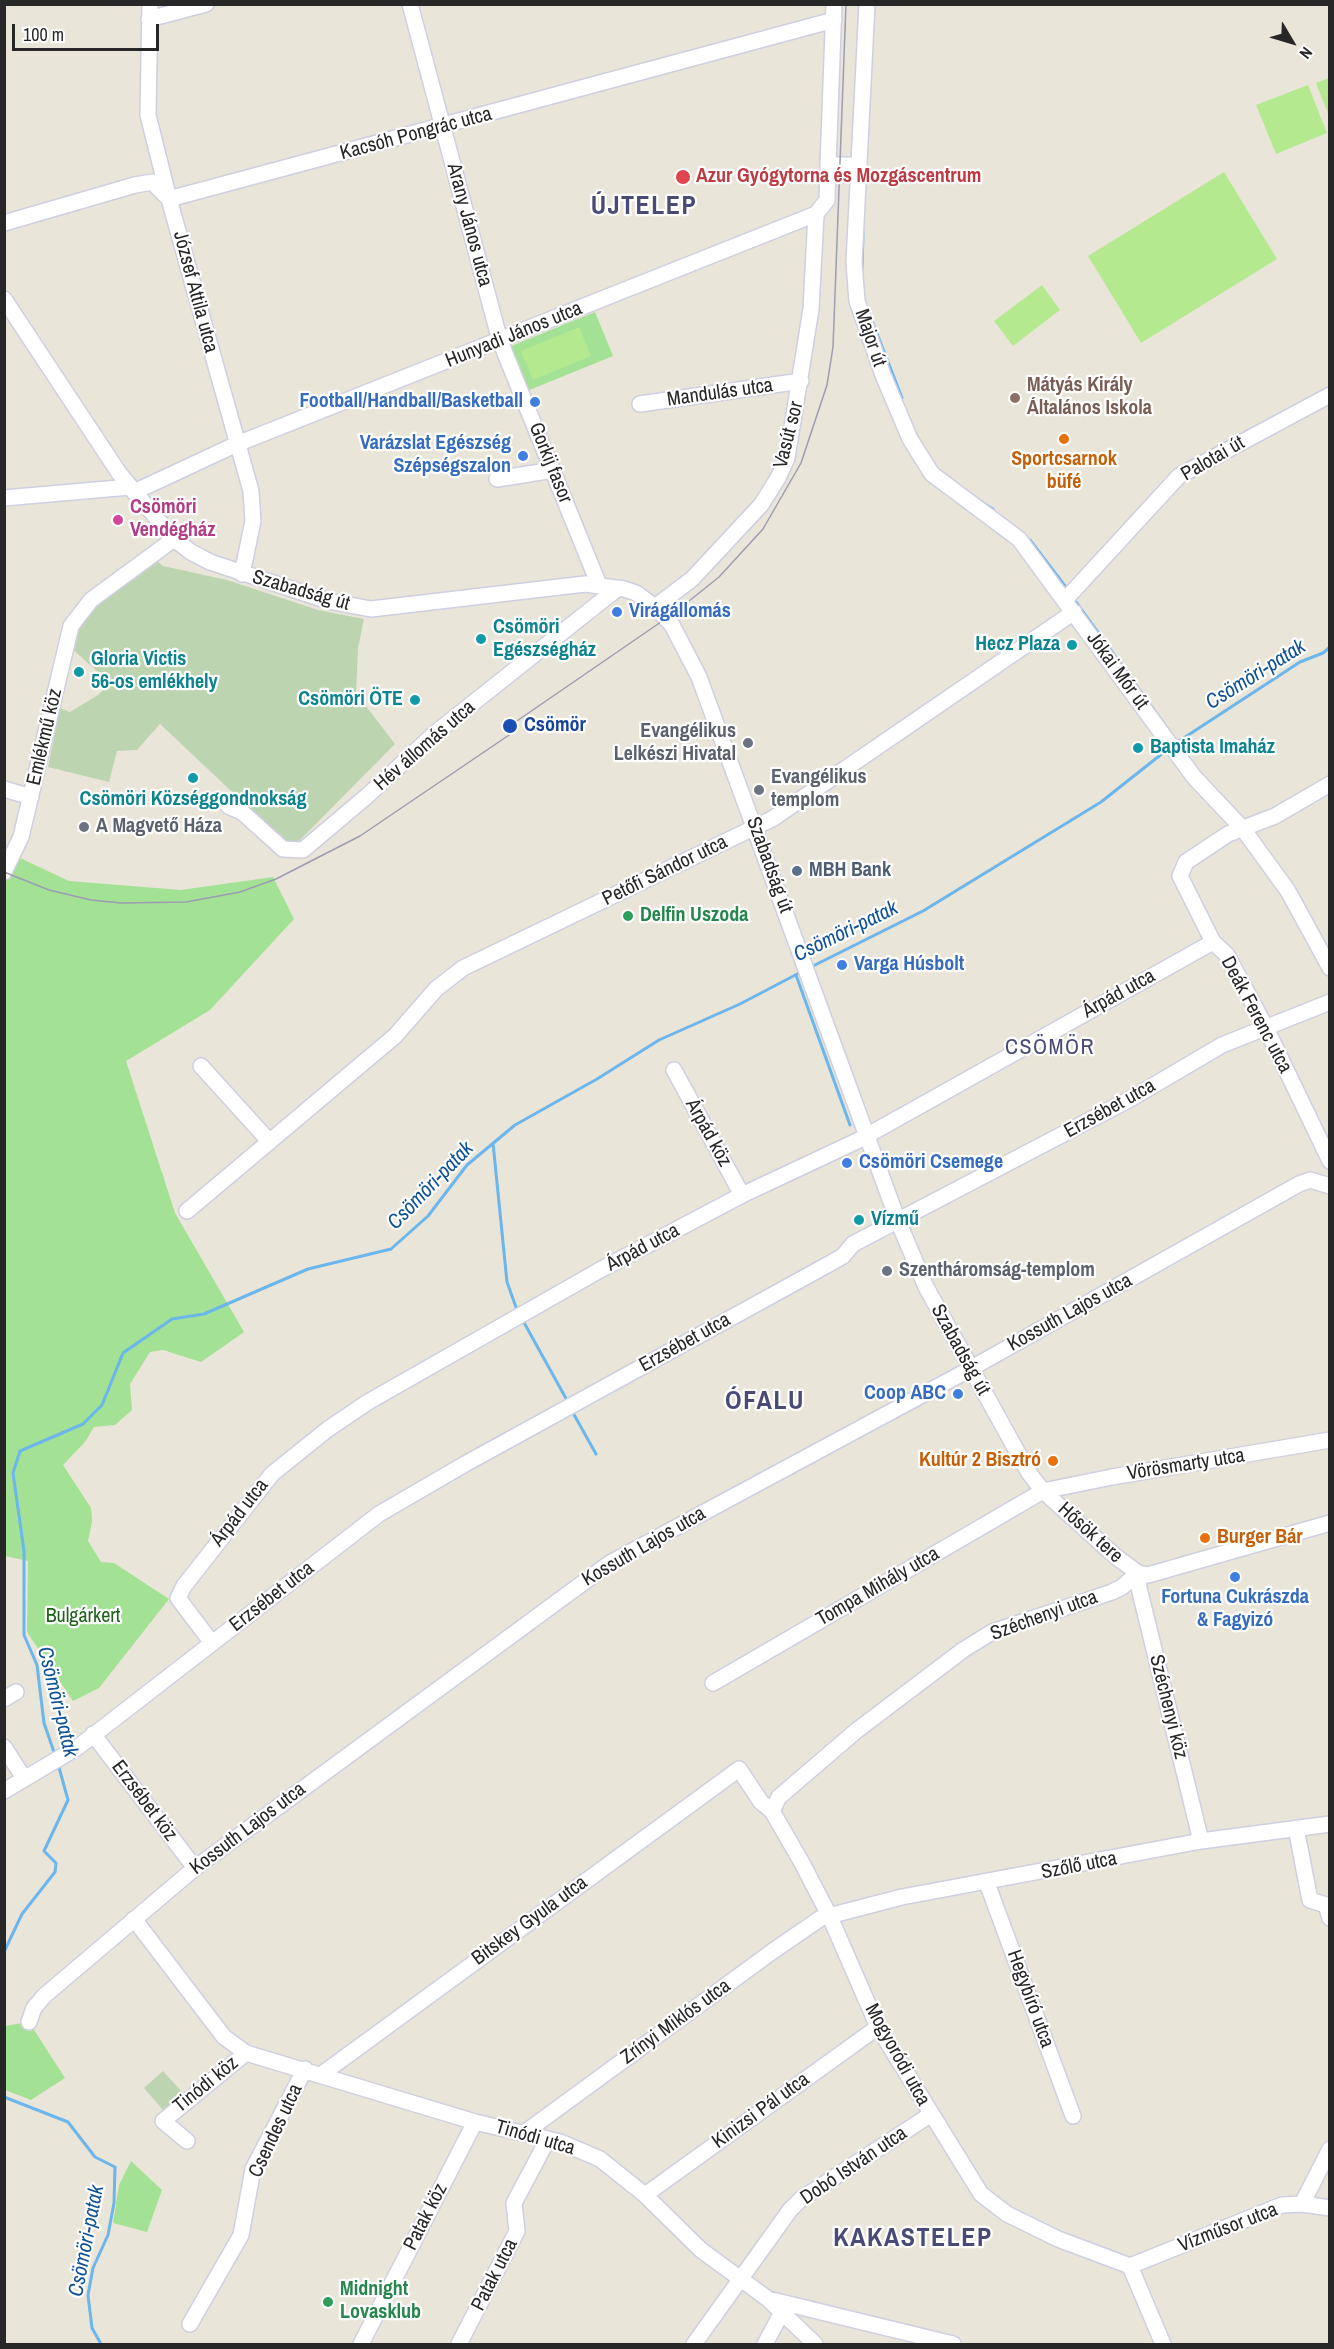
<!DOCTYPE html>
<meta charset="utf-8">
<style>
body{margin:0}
#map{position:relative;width:1334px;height:2349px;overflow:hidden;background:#eae5d9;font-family:"Archivo Narrow",sans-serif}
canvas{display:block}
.frame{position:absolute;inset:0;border:6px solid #272727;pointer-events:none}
.north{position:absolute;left:1262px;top:12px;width:60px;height:60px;-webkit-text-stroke:4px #fff;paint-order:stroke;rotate:128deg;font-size:16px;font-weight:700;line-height:24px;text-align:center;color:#272727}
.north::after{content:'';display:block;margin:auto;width:21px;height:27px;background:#272727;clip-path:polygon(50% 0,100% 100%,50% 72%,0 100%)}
.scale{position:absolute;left:12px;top:24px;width:147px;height:27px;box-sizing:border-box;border:3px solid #272727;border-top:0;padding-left:8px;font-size:18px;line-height:21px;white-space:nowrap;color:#272727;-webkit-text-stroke:4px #fff;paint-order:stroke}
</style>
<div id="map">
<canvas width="1334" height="2349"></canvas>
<div class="frame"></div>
<div class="north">N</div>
<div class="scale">100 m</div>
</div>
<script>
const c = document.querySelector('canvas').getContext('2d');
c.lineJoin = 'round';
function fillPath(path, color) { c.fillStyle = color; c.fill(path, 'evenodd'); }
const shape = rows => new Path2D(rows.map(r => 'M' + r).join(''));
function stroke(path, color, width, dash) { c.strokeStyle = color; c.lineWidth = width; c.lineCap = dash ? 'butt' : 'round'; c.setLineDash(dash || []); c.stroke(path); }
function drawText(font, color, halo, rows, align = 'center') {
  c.font = font + ' "Archivo Narrow",sans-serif'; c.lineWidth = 4.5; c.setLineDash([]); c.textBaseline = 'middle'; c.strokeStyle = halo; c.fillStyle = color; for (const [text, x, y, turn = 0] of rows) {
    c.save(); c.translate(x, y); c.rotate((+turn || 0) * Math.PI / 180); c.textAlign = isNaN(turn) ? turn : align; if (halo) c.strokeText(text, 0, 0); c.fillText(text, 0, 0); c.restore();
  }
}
fillPath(shape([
 [595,312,613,356,527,391,509,347],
 [5,851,69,881,181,890,273,877,294,919,210,1010,126,1061,175,1213,244,1332,201,1362,163,1350,150,1352,130,1384,132,1410,115,1425,94,1427,85,1442,63,1465,91,1508,92,1522,88,1541,101,1562,114,1563,169,1599,99,1688,73,1701,27,1632,28,1561,5,1556],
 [29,2022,65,2078,31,2100,5,2090,4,2026],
 [131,2161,162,2190,147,2232,113,2223,119,2185]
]), '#a3e195');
fillPath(shape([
 [157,561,163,566,227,580,318,610,364,619,358,648,356,693,395,744,295,845,281,838,160,724,137,750,117,751,109,782,48,767,60,708,70,712,98,695,110,683,69,646,86,611],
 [163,2071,183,2093,163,2110,144,2088]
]), '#bcd4b0');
fillPath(shape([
 [1329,78,1329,116,1316,83],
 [1308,85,1327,133,1276,154,1256,105],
 [1224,172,1277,259,1141,343,1088,256],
 [1042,285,1060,310,1013,346,994,321],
 [579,327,591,356,533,380,521,351]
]), '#b5e990');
stroke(shape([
 [862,268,863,232],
 [871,318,902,398],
 [981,502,993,509],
 [1030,540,1068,590],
 [1073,598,1185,753],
 [1176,743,1300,662,1323,653,1330,647],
 [811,967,923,911,1101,802,1168,749],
 [796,975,850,1125],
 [493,1143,507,1282,517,1310],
 [522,1319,568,1402],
 [572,1411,596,1454],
 [55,1755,44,1723,37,1665,24,1635,24,1551,13,1473,20,1451,83,1424,102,1405,123,1353,172,1319,204,1314,308,1269,391,1249,428,1216,467,1165,515,1125,597,1079,659,1040,740,1004,803,971],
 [4,1952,22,1914,55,1872,56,1863,44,1851,68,1800,58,1764],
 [4,2097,68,2122,95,2157,115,2167,114,2203,108,2235,93,2268,88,2295,92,2328,101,2344]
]), '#6bb6ed', 3);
const minor = shape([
 [150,4,148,115,169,199,251,491,253,521,242,574],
 [410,4,500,341,599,585],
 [867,4,854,263,857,301,883,375,910,439,932,474,1019,539,1194,777,1243,829,1288,891,1330,968],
 [149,19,206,4],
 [828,165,834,4],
 [152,182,169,199,834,20],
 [4,223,135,185,152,182],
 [4,299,119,473,174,539,191,552,210,562,328,601,371,609,585,584,624,589,636,593,655,607,672,625,699,677,898,1221,926,1287,1029,1473,1043,1491,1115,1556,1138,1573,1148,1575,1330,1523],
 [640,404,801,381],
 [497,479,553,470],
 [134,492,237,444,816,214,827,200,828,165,859,165],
 [4,498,130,487],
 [1065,600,1179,476,1330,395],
 [655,607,692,579,761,505,778,478,787,458,811,309,816,214],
 [1330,784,1275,816,1228,834,1186,862,1180,876,1213,942,1227,955,1265,1026,1330,1161],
 [4,789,31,797],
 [228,806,242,812,283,849,303,850,367,796,434,734,618,588],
 [4,872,21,837,71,626,91,600,174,539],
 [201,1066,269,1141],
 [674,1070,742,1195],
 [187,1211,395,1036,436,989,463,968,772,819,1074,612],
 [1138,1573,1139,1588,1201,1841],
 [212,1643,178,1598,184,1586,272,1474,328,1429,368,1402,600,1270,742,1195,859,1140,1213,942],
 [713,1683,1043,1491,1112,1477,1330,1440],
 [4,1699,16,1692],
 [93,1734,195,1868],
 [4,1747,24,1778],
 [4,1791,78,1747,379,1514,465,1464,829,1264,843,1256,853,1244,1132,1098,1222,1045,1330,1002],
 [772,1811,779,1797,856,1731,963,1650,992,1632,1112,1592,1122,1587,1138,1573],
 [1296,1828,1310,1900,1326,1905,1330,1918],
 [987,1883,1073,2116],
 [134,1919,224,2037,246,2053,475,2122,560,2142,600,2159,645,2195,701,2250,768,2299,953,2344],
 [29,2022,34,2008,44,1996,195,1868,610,1563,961,1374,1299,1184,1310,1180,1330,1186],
 [322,2074,739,1769,761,1802,772,1811,802,1863,830,1917,878,2027,981,2194,1007,2214,1058,2239,1130,2266],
 [524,2133,773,1951,821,1918,902,1897,1201,1841,1330,1824],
 [187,2141,163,2121,246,2053],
 [645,2195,878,2027],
 [1302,2204,1330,2149],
 [1130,2266,1282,2205,1302,2204,1330,2208],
 [1130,2266,1163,2344],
 [768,2299,815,2344],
 [190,2324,241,2235,253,2169,305,2069],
 [361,2344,475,2122],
 [459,2344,517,2231,514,2203,548,2139],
 [694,2344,790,2210,801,2199,930,2115],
 [765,2344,781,2314]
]);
stroke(minor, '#cecfe1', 18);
stroke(minor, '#fff', 15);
stroke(shape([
 [511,725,674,613,719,577,763,529,801,463,827,385,833,347,846,4],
 [4,872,49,890,91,900,121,903,186,902,240,892,276,879,360,836,515,731]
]), '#9c9cb2', 1.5);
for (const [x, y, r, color] of [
 [683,177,8,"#e0444e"],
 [1015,398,6,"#8d6e63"],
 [535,402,6,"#3f7fe0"],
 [1064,439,6,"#e8710a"],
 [523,456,6,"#3f7fe0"],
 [118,520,6,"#d1479c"],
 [617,612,6,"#3f7fe0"],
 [481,639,6,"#0f9aa8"],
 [1072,645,6,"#0f9aa8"],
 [79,672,6,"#0f9aa8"],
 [415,700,6,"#0f9aa8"],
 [510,726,8,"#1a4fb4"],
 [748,743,6,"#6b7280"],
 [1138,748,6,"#0f9aa8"],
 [193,778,6,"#0f9aa8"],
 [759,790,6,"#6b7280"],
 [84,827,6,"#6b7280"],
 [797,871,6,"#5c6f8a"],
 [628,916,6,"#2e9e5b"],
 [842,965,6,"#3f7fe0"],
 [847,1163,6,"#3f7fe0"],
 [859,1220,6,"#0f9aa8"],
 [887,1271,6,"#6b7280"],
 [958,1394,6,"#3f7fe0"],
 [1053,1461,6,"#e8710a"],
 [1205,1538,6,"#e8710a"],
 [1235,1577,6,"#3f7fe0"],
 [328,2302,6,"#2e9e5b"]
]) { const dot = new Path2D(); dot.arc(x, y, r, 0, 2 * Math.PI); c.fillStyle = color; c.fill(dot); stroke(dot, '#fff', 2); }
drawText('20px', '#272727', '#fff', [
 ["Kacsóh Pongrác utca",416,134,-15],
 ["Arany János utca",469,225,75],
 ["József Attila utca",195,292,75],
 ["Hunyadi János utca",514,335,-22],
 ["Major út",870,338,71],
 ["Mandulás utca",720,393,-8],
 ["Vasút sor",789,435,-76],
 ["Palotai út",1213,459,-30],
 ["Gorkij fasor",550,463,68],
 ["Szabadság út",301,591,16],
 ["Jókai Mór út",1117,671,54],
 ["Emlékmű köz",45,737,-77],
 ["Hév állomás utca",425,746,-41],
 ["Szabadság út",769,865,70],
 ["Petőfi Sándor utca",665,871,-26],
 ["Árpád utca",1119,994,-29],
 ["Deák Ferenc utca",1256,1015,62],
 ["Erzsébet utca",1110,1109,-29],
 ["Árpád köz",708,1133,61],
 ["Árpád utca",643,1248,-28],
 ["Kossuth Lajos utca",1070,1313,-29],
 ["Erzsébet utca",685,1343,-29],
 ["Szabadság út",960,1350,61],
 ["Vörösmarty utca",1186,1465,-9],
 ["Árpád utca",240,1513,-52],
 ["Hősök tere",1090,1533,42],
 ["Kossuth Lajos utca",644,1547,-30],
 ["Tompa Mihály utca",878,1587,-30],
 ["Erzsébet utca",272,1597,-38],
 ["Széchenyi utca",1044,1616,-20],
 ["Széchenyi köz",1168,1707,76],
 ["Erzsébet köz",144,1801,53],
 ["Kossuth Lajos utca",248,1829,-37],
 ["Szőlő utca",1079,1866,-11],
 ["Bitskey Gyula utca",530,1921,-36],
 ["Hegybíró utca",1030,1999,70],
 ["Zrínyi Miklós utca",676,2022,-36],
 ["Mogyoródi utca",897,2055,61],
 ["Tinódi köz",206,2085,-39],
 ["Kinizsi Pál utca",761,2111,-36],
 ["Csendes utca",276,2131,-65],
 ["Tinódi utca",535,2138,16],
 ["Dobó István utca",854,2166,-34],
 ["Patak köz",426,2217,-63],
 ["Vízműsor utca",1228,2228,-21],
 ["Patak utca",495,2275,-63]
]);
drawText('bold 20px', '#be3a42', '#fff', [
 ["Azur Gyógytorna és Mozgáscentrum",696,177]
], 'left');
drawText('bold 20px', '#785e54', '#fff', [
 ["Mátyás Király",1027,386],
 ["Általános Iskola",1027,409]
], 'left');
drawText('bold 20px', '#366cbe', '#fff', [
 ["Football/Handball/Basketball",523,402],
 ["Varázslat Egészség",511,444],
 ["Szépségszalon",511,467],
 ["Virágállomás",629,612,"left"],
 ["Varga Húsbolt",854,965,"left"],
 ["Csömöri Csemege",859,1163,"left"],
 ["Coop ABC",946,1394],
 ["Fortuna Cukrászda",1235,1598,"center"],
 ["& Fagyizó",1235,1621,"center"]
], 'right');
drawText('bold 20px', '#c56008', '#fff', [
 ["Sportcsarnok",1064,460],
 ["büfé",1064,483],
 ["Kultúr 2 Bisztró",1041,1461,"right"],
 ["Burger Bár",1217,1538,"left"]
]);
drawText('bold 20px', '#b23c85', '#fff', [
 ["Csömöri",130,508],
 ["Vendégház",130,531]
], 'left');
drawText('bold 20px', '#0d838f', '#fff', [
 ["Csömöri",493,628],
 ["Egészségház",493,651],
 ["Hecz Plaza",1060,645,"right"],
 ["Gloria Victis",91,660],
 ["56-os emlékhely",91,683],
 ["Csömöri ÖTE",403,700,"right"],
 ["Baptista Imaház",1150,748],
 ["Csömöri Községgondnokság",193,800,"center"],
 ["Vízmű",871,1220]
], 'left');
drawText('bold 20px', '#164399', '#fff', [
 ["Csömör",524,726]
], 'left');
drawText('bold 20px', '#5b616d', '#fff', [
 ["Evangélikus",736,732,"right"],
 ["Lelkészi Hivatal",736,755,"right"],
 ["Evangélikus",771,778],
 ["templom",771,801],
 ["A Magvető Háza",96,827],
 ["Szentháromság-templom",899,1271]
], 'left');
drawText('bold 20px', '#4e5e75', '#fff', [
 ["MBH Bank",809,871]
], 'left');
drawText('bold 20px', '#27864d', '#fff', [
 ["Delfin Uszoda",640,916],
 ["Midnight",340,2290],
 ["Lovasklub",340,2313]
], 'left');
drawText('20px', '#1d6219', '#fff', [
 ["Bulgárkert",83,1617]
]);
drawText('italic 21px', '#0e5295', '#fff', [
 ["Csömöri-patak",1256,675,-32],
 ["Csömöri-patak",846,932,-26],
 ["Csömöri-patak",431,1186,-46],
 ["Csömöri-patak",57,1702,76],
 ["Csömöri-patak",87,2241,-79]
]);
c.letterSpacing = '1.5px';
drawText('22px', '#494a77', '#fff', [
 ["CSÖMÖR",1050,1048]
]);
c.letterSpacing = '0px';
c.letterSpacing = '1.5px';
drawText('bold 26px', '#494a77', '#fff', [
 ["ÚJTELEP",644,207],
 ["ÓFALU",765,1402],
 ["KAKASTELEP",913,2239]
]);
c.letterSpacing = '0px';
</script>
